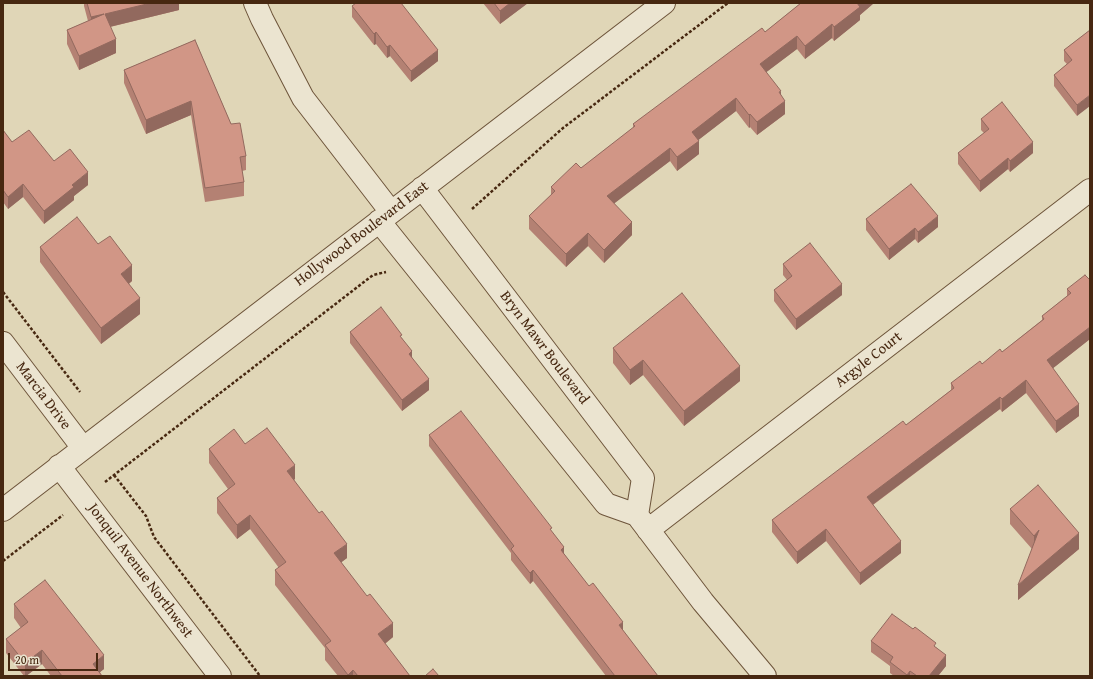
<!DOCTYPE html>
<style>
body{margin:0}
#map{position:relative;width:1093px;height:679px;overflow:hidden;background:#e0d6b7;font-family:"Gentium Book Plus",serif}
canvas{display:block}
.frame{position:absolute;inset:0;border:4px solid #472811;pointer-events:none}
.scale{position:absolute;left:8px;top:653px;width:90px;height:18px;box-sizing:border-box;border:2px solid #472811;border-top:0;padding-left:5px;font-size:12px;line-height:14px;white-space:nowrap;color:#472811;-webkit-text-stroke:3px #ebe4d0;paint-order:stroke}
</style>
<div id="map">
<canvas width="1093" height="679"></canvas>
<div class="frame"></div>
<div class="scale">20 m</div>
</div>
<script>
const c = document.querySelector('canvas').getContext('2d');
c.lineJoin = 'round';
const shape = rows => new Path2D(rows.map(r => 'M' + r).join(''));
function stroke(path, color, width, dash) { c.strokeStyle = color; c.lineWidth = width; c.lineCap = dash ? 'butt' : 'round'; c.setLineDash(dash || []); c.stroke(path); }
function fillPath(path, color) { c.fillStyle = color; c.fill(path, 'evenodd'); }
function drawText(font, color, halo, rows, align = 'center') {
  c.font = font + ' "Gentium Book Plus",serif'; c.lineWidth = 3.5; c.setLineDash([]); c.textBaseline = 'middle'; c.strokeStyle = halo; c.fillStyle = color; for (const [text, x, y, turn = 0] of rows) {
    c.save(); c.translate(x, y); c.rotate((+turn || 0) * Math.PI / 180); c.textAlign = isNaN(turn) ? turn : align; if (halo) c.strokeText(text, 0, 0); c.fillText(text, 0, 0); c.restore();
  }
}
const minor = shape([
 [255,3,262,19,303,98,391,212],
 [422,188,643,478,637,515],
 [379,221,606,504,637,515,703,602,765,676],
 [3,343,83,448],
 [59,466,220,676],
 [3,510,664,3],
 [648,530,1090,190]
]);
stroke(minor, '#6d543a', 24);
stroke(shape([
 [472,209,563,128,728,3],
 [3,292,80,392],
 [114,475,146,516,154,537,260,676],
 [105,482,373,275,386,272],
 [3,561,63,515]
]), '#472811', 2.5, [3, 2]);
stroke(minor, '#ebe4d0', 22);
fillPath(shape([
 [84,3,179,3,179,10,110,27,116,53,79,70,67,44,67,30,88,21,84,6],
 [483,3,528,3,500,24],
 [801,3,874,3,860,15,860,20,834,41,832,38,805,59,797,49,766,72,781,95,785,114,757,135,750,127,749,128,736,111,698,140,699,154,677,171,670,161,614,203,632,235,604,263,588,246,566,267,529,229,529,216,551,195,551,187,581,168,633,128,633,124,765,32],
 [352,6,438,61,411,82,390,56,387,58,376,44,374,45,352,17],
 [1090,30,1077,116,1054,86,1054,75,1067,64,1064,61,1064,50],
 [195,40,231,124,246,156,246,170,242,171,244,182,244,196,205,202,191,115,146,134,124,83,124,70],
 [981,119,1033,153,1010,172,1008,169,980,192,958,164,958,153,984,133,981,130],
 [3,130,12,142,54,161,88,185,74,196,74,200,44,224,23,197,8,209,3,202],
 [866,219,938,227,918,243,915,239,889,260,866,230],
 [98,244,132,281,129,284,140,314,101,344,40,262,40,247],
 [783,264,842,295,796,330,774,301,774,290,787,280,783,275],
 [1090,278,1090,339,1053,368,1079,416,1056,433,1026,393,1002,412,1000,409,873,505,901,553,860,585,826,541,797,564,772,532,772,520,906,425,951,390,951,383,982,364,1002,352,1042,320,1042,316,1067,296,1067,289],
 [350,332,402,338,429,390,402,411,350,343],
 [613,348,740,381,684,426,643,375,630,385,613,363],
 [429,435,552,532,564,554,658,676,606,676,533,581,530,584,511,560,511,553,429,446],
 [245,444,295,479,294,480,347,558,341,562,393,637,385,644,410,676,338,676,325,660,325,648,275,585,275,570,279,568,250,529,237,539,217,513,217,498,228,489,209,463,209,449],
 [1010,509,1079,549,1018,600,1032,549,1010,524],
 [14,604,104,669,100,672,102,676,51,676,42,664,26,676,24,676,6,653,6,639,21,628,14,618],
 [871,641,936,647,946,666,938,676,894,676,890,673,890,666,871,652]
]), '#b48173');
fillPath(shape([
 [151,3,179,3,179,10,105,28,105,14],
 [510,3,528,3,500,24,500,11],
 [857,3,874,3,860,15,860,20,834,41,834,27],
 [104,14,91,31,91,17],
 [832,24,832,38,805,59,805,46],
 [376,32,376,44,374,45,374,34],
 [797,36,797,49,760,77,760,64],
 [116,39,116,53,79,70,79,56],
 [390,45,390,56,387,58,387,47],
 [438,50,438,61,411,82,411,71],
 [781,91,781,104,785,101,785,114,757,135,757,122],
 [1090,95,1090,106,1077,116,1077,105],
 [736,98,736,111,692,145,692,132],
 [191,101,191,115,146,134,146,120],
 [750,114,750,127,749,128,749,115],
 [699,141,699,154,677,171,677,157],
 [1033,142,1033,153,1010,172,1010,161],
 [670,148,670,161,607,209,607,196],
 [1008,158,1008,169,980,192,980,181],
 [88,172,88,185,74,196,74,200,44,224,44,211,72,185],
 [23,184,23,197,8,209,8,197],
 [938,216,938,227,918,243,918,232],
 [632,222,632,235,604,263,604,250],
 [915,228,915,239,889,260,889,249],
 [588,233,588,246,566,267,566,254],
 [132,265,132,281,121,289,121,274],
 [842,284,842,295,796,330,796,319],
 [140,298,140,314,101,344,101,328],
 [1090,327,1090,339,1047,373,1047,360],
 [412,351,412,362,409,354],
 [643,360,643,375,630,385,630,370],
 [740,366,740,381,684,426,684,411],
 [429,379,429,390,402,411,402,400],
 [1026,380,1026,393,1002,412,1002,399],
 [1000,397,1000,409,867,509,867,497],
 [1079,404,1079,416,1056,433,1056,421],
 [295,465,295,479,287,485,287,471],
 [250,515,250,529,237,539,237,525],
 [826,529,826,541,797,564,797,552],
 [1039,530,1034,551,1034,536],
 [1079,533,1079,549,1018,600,1018,585],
 [901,541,901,553,860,585,860,573],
 [347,544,347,558,334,568,334,553],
 [564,547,564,558,561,550],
 [533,570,533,581,530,584,530,573],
 [623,622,623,633,619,625],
 [393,623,393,637,378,649,378,634],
 [42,650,42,664,26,676,25,676,25,663],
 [104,655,104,669,95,676,93,664],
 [946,655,946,666,938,676,929,676],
 [353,670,353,676,348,676,348,675],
 [910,671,910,676,907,676,907,675]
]), '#92695e');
const building = shape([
 [87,3,151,3,105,14,116,39,79,56,67,30,104,14,91,17,87,3],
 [356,3,401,3,438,50,411,71,390,45,387,47,376,32,374,34,352,6,356,3],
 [494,3,510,3,500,11,494,3],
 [801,3,858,3,857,3,860,7,834,27,832,24,805,46,797,36,760,64,781,91,779,92,785,101,757,122,750,114,749,115,736,98,692,132,699,141,677,157,670,148,607,196,632,222,604,250,588,233,566,254,529,216,555,191,551,187,576,163,581,168,635,126,633,124,762,28,765,32,801,3],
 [1090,30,1090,95,1077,105,1054,75,1072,60,1064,50,1090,30],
 [195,40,231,124,240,123,246,156,240,157,244,182,205,188,191,101,146,120,124,70,195,40],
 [1002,102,1033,142,1010,161,1008,158,980,181,958,153,989,129,981,119,1002,102],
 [3,130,12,142,29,130,54,161,70,149,88,172,72,185,74,187,44,211,23,184,8,197,3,190,3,130],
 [911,184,938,216,918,232,915,228,889,249,866,219,911,184],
 [77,217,98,244,110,236,132,265,121,274,140,298,101,328,40,247,77,217],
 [810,243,842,284,796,319,774,290,792,276,783,264,810,243],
 [1085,275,1089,279,1090,278,1090,327,1047,360,1079,404,1056,421,1026,380,1002,399,1000,397,867,497,901,541,860,573,826,529,797,552,772,520,903,421,906,425,954,388,951,383,980,361,982,364,1000,349,1002,352,1044,319,1042,316,1071,293,1067,289,1085,275],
 [682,293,740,366,684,411,643,360,630,370,613,348,682,293],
 [381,307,402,335,400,336,412,351,409,354,429,379,402,400,350,332,381,307],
 [461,411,552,528,550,529,564,547,561,550,589,586,593,583,623,622,619,625,658,676,615,676,533,570,530,573,511,549,514,546,429,435,461,411],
 [267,428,295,465,287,471,319,513,322,511,347,544,334,553,367,596,370,594,393,623,378,634,410,676,358,676,353,670,348,675,325,645,331,641,275,570,286,562,250,515,237,525,217,498,235,484,209,449,234,429,245,444,267,428],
 [1038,485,1079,533,1018,585,1039,530,1034,536,1010,509,1038,485],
 [45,580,104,655,93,664,102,676,62,676,42,650,25,663,6,639,28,622,14,604,45,580],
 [892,614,913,629,915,627,936,643,934,646,946,655,929,676,917,676,910,671,907,675,890,662,893,657,871,641,892,614],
 [433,669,439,676,425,676,433,669]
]);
fillPath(building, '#d19686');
stroke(building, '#92695e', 1);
drawText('15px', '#472811', '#ebe4d0', [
 ["Hollywood Boulevard East",362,234,-37],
 ["Bryn Mawr Boulevard",544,348,53],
 ["Argyle Court",869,360,-38],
 ["Marcia Drive",43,396,53],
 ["Jonquil Avenue Northwest",140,571,53]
]);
</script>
